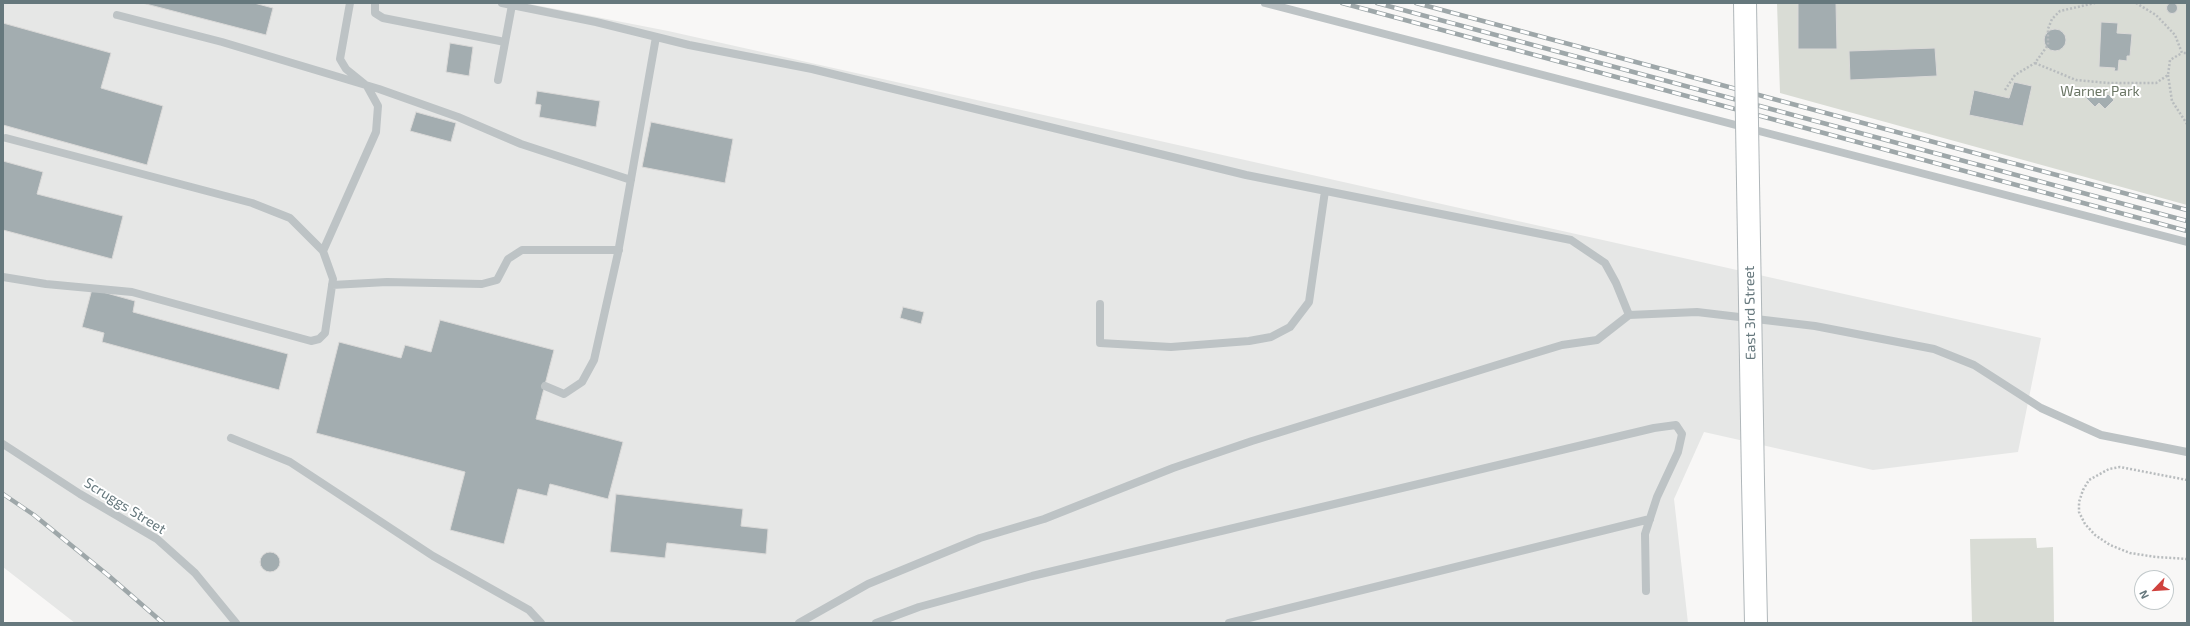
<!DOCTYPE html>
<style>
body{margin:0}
#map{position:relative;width:2190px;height:626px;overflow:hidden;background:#f8f7f6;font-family:"Exo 2",sans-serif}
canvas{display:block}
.frame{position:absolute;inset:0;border:4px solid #66787d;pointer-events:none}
.north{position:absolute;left:2134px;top:570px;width:40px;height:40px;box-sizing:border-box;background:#fff;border:1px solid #c2c9cb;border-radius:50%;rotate:245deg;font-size:11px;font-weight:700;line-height:16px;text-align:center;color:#66787d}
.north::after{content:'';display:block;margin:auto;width:14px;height:18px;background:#d0423e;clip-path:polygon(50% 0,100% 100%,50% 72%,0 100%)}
</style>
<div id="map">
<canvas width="2190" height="626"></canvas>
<div class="frame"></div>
<div class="north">N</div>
</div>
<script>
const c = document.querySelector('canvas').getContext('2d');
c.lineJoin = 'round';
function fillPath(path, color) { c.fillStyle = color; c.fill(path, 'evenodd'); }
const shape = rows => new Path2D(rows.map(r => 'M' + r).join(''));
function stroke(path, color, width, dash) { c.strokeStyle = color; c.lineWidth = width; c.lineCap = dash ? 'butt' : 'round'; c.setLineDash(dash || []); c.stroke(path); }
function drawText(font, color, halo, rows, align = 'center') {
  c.font = font + ' "Exo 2",sans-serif'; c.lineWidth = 4; c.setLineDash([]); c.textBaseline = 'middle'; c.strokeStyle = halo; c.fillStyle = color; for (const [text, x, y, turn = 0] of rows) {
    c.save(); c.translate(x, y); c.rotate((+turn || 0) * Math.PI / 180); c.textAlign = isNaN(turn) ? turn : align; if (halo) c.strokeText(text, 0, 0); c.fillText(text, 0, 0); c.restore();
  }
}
fillPath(shape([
 [3,3,525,3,668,31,2041,338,2018,452,1873,470,1704,432,1674,499,1688,623,75,623,3,567]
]), '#e6e7e6');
fillPath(shape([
 [1777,3,2187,3,2187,205,1780,93],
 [2036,538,2037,548,2053,547,2054,623,1972,623,1970,539]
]), '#d9dcd5');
const building = shape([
 '2166.5 8a5.5 5.5 0 1 1 11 0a5.5 5.5 0 1 1-11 0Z',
 [142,3,254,3,273,8,266,35,142,3],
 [1798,3,1836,3,1837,49,1798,49,1798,3],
 [2101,22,2118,23,2117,33,2132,34,2130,56,2127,56,2127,61,2119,60,2118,71,2114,71,2115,68,2099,67,2101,22],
 [3,23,111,53,101,88,163,106,147,165,3,125,3,23],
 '2044 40a11 11 0 1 1 22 0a11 11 0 1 1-22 0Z',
 [450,43,473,47,469,76,446,72,450,43],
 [1935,48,1937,76,1850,80,1849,51,1935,48],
 [2014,82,2032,86,2023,126,1969,115,1974,90,2009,98,2014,82],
 [2094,88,2104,98,2108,94,2114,100,2105,109,2099,103,2095,107,2085,97,2094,88],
 [537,91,600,101,596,127,539,117,541,105,535,104,537,91],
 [416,112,456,123,451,142,410,131,416,112],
 [651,122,733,139,725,183,642,167,651,122],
 [3,161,43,172,37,194,123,216,112,259,3,230,3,161],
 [92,289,135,301,133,312,288,354,279,390,102,342,104,333,82,327,92,289],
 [903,307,924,312,921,324,900,318,903,307],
 [440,320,554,350,536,419,623,442,608,499,550,484,547,496,518,489,504,544,450,530,465,472,316,433,339,342,401,358,405,345,431,352,440,320],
 [616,494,743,509,741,526,768,529,766,554,667,543,665,558,610,552,616,494],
 '260 562a10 10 0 1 1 20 0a10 10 0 1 1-20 0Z'
]);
fillPath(building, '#a3adb0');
stroke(building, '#dad9d8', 1);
const secondary = shape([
 [1753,481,1756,623]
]);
stroke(secondary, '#b0b7ba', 24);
stroke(shape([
 [2136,3,2156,15,2175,35,2182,53,2187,53],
 [2035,63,2076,80,2108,83,2156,83,2168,75,2170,60,2182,53],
 [2168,75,2172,101,2187,124],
 [2005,90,2015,75,2035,63,2048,45,2048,29,2052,19,2060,11,2095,3],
 [2187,480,2120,467,2109,469,2089,480,2083,490,2079,502,2079,512,2085,524,2095,535,2110,545,2130,553,2156,557,2187,559]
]), '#b8bcbe', 2.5, [2, 2]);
stroke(shape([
 [375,3,375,13,383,18,505,42],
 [502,3,596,22,689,45,812,69,1246,175,1571,240,1605,263,1616,283,1629,315,1697,312,1815,326,1934,349,1974,365,2041,408,2101,435,2187,452],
 [1265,3,2187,242],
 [117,15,222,42,379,89,458,117,521,144,631,180],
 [498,80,512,5],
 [323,251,376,132,378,106,367,86,346,69,340,59,350,3],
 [3,277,46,284,132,292,311,341,319,339,325,333,333,279,323,251,290,218,252,203,6,138],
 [332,285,387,282,482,284,497,280,508,259,522,250,619,250],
 [1100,304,1100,343,1171,347,1249,341,1271,337,1290,327,1309,302,1325,191],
 [545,386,564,394,582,382,594,360,618,253,656,37],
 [231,438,290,462,433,556,529,610,541,623],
 [3,444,80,494,157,539,195,573,236,623],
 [799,623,868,584,980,538,1044,519,1173,468,1252,441,1529,355,1562,345,1597,340,1629,315],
 [876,623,919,607,1032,576,1654,428,1676,425,1682,434,1678,452,1657,497,1645,534,1646,591],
 [1229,623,1650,519]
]), '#bdc3c5', 8);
stroke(secondary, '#fff', 22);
const rail = shape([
 [1342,3,2187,231],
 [1377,3,2187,221],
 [1416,3,2187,210],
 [3,494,34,515,109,576,163,623]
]);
stroke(rail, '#9ea7a9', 4.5);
stroke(rail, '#fff', 3, [9]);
const secondaryBridge = shape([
 [1745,3,1753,481]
]);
stroke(secondaryBridge, '#b0b7ba', 24, []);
stroke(secondaryBridge, '#fff', 22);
drawText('14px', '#6b7665', '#fff', [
 ["Warner Park",2100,91]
]);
drawText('14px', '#66787d', '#fff', [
 ["East 3rd Street",1750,313,-91],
 ["Scruggs Street",125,506,32]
]);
</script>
